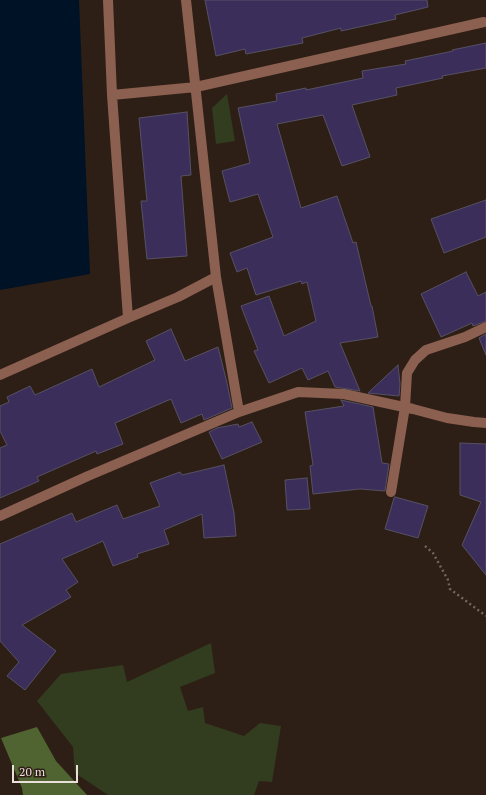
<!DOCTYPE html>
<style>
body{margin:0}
#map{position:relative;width:486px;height:795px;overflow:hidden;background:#2e1f16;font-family:"PT Serif",serif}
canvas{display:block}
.scale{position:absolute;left:12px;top:765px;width:66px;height:18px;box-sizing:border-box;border:2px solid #eae0da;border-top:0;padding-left:5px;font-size:12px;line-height:14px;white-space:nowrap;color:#eae0da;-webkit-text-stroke:3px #2e1f16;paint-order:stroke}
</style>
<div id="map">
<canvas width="486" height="795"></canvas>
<div class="scale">20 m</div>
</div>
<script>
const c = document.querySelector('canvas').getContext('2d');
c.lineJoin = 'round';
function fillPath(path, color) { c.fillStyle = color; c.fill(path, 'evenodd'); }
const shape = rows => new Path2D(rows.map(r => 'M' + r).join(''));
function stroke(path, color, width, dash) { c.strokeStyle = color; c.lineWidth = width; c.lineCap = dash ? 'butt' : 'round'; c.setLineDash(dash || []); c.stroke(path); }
fillPath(shape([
 [227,94,235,141,216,144,212,108],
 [211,643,215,673,180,687,188,711,203,707,205,723,244,736,260,723,281,726,272,782,259,781,254,795,108,795,75,773,73,747,37,701,61,674,123,665,127,682]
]), '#313d1e');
fillPath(shape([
 [37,727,56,761,87,795,23,795,22,788,1,738]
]), '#506431');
fillPath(shape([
 [0,0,79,0,90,274,0,290]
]), '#001225');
const building = shape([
 [205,0,427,0,428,7,395,15,396,19,341,31,341,28,302,38,303,43,246,54,245,49,216,56,205,0],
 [486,43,486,68,442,76,443,78,396,88,397,95,352,105,370,157,342,166,323,115,277,124,301,208,337,196,353,243,356,242,371,306,372,306,378,337,340,343,360,391,335,387,328,371,308,380,302,368,269,383,254,351,258,350,241,306,269,296,284,336,316,321,307,282,302,284,301,281,256,295,247,268,237,272,230,253,273,237,258,194,230,202,222,171,250,163,238,108,277,101,276,94,306,88,306,90,363,78,362,71,406,64,405,61,453,51,452,50,486,43],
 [187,112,191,175,181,176,187,256,147,259,141,201,147,201,139,118,187,112],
 [486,200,486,237,444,253,431,219,486,200],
 [466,272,478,296,486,292,486,321,473,326,472,323,441,337,421,294,466,272],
 [171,329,185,361,218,347,227,383,232,408,204,420,202,414,181,423,171,399,115,423,123,444,97,454,96,451,37,477,39,481,0,498,0,448,7,445,0,431,0,406,9,402,7,397,30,386,35,395,92,369,99,387,155,360,146,341,171,329],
 [486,334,486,355,479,338,486,334],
 [398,365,400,384,399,396,368,393,398,365],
 [341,400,373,407,382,463,389,464,385,491,360,489,313,494,310,466,313,465,305,412,344,406,341,400],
 [252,422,262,442,222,459,209,432,217,428,238,424,239,427,252,422],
 [460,443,486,444,486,575,462,545,481,502,460,495,460,443],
 [224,465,234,513,236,536,204,538,202,514,164,530,169,544,137,554,138,557,113,566,103,541,62,559,78,582,66,590,71,597,22,625,56,651,25,690,7,676,19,662,0,641,0,544,72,513,76,522,117,505,123,519,160,506,150,483,180,472,182,475,224,465],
 [307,478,310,509,287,510,285,480,307,478],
 [395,497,428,506,418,538,385,529,394,498,395,497]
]);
fillPath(building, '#3c2e5b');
stroke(building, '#565163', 1);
stroke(shape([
 [425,546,433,553,448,580,450,589,486,616]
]), '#72655d', 2.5, [2, 3]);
stroke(shape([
 [108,0,112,95,128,318],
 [112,95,196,87,484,22],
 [216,277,239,412],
 [0,375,128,318,178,297,216,277,186,0],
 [391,492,405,407,407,373,415,360,426,350,465,337,486,327],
 [0,516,88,476,239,412,298,392,344,394,413,409,447,418,474,422,486,423]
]), '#8c6050', 10);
</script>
